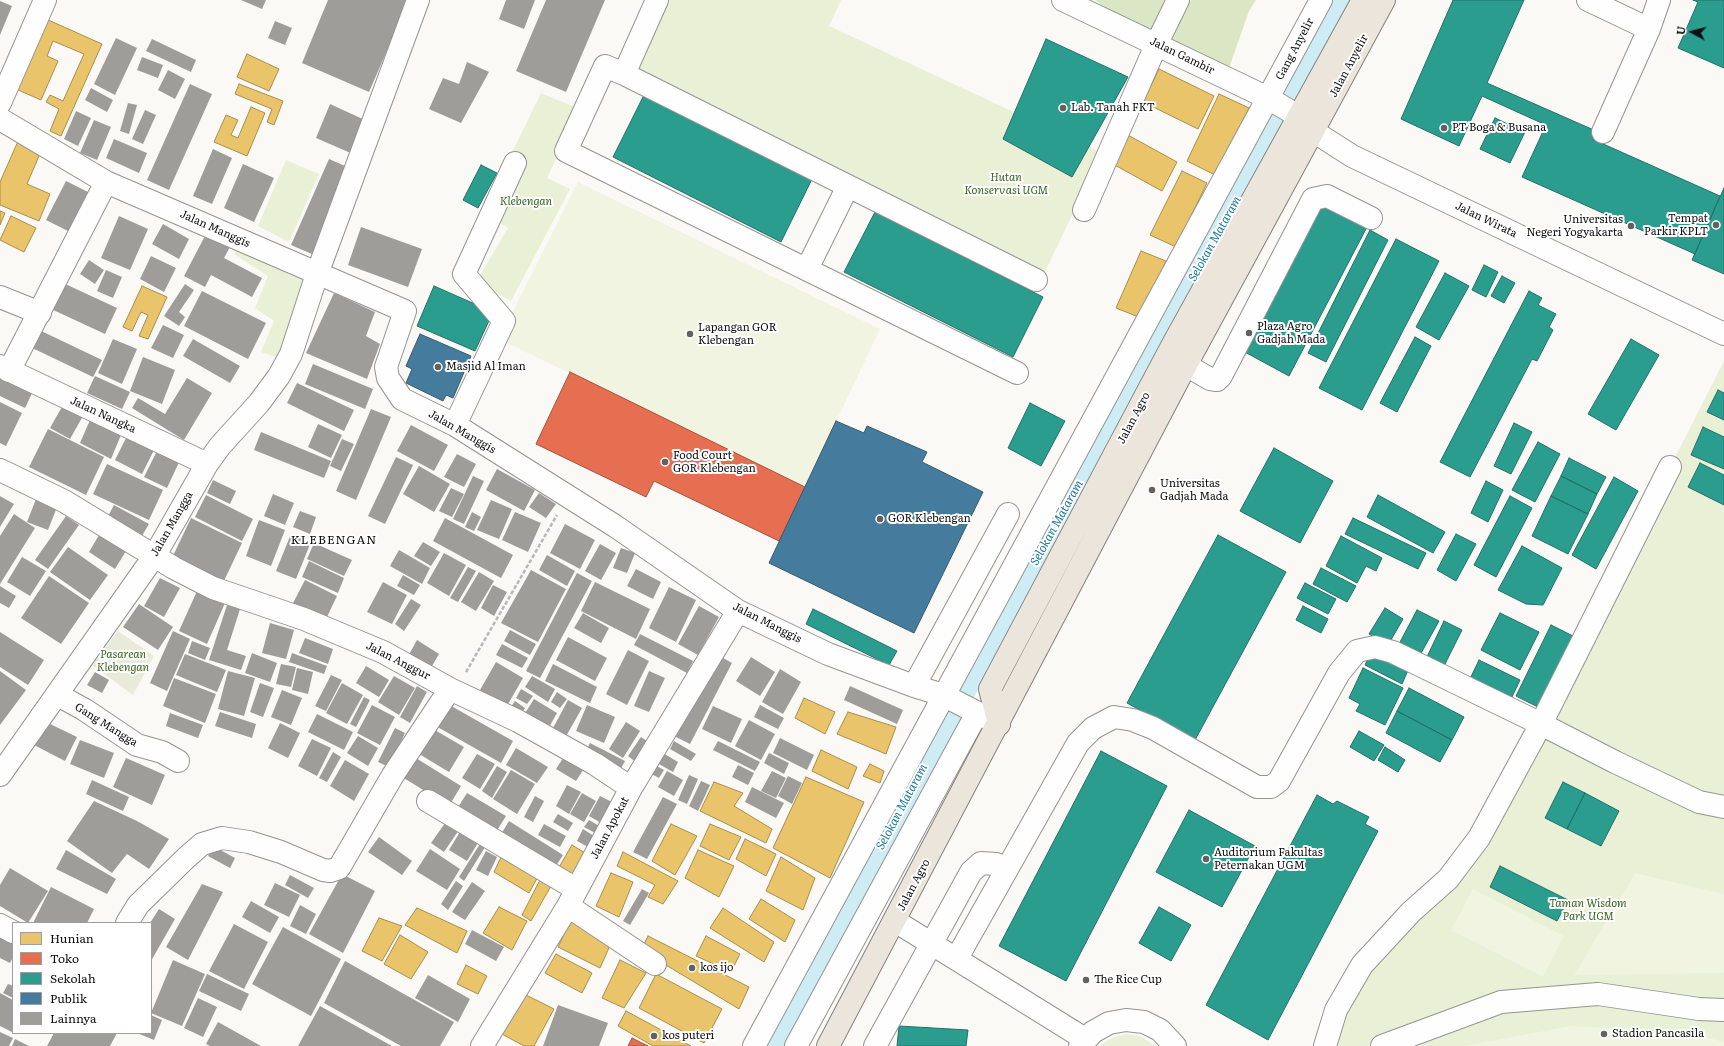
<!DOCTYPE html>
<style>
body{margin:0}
#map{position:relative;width:1724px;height:1046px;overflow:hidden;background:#fbf9f5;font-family:Literata,serif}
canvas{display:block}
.legend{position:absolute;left:12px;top:922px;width:140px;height:112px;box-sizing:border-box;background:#fff;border:1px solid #9f9f9f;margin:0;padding:5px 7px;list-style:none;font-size:12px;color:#0f0f0f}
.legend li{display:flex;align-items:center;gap:8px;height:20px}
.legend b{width:20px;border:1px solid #9f9f9f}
.north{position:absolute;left:1672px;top:12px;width:40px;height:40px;-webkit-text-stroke:3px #fff;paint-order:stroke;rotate:277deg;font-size:11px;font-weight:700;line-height:16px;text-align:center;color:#0f0f0f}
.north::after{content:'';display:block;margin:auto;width:14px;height:18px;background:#0f0f0f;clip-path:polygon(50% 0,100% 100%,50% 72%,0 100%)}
</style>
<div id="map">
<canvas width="1724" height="1046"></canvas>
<ul class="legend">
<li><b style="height:11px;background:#e9c46a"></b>Hunian</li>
<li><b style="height:11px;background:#e76f51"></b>Toko</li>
<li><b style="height:11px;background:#2a9d8f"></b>Sekolah</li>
<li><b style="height:11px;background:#457b9d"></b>Publik</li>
<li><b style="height:11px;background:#9f9d9a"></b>Lainnya</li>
</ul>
<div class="north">U</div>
</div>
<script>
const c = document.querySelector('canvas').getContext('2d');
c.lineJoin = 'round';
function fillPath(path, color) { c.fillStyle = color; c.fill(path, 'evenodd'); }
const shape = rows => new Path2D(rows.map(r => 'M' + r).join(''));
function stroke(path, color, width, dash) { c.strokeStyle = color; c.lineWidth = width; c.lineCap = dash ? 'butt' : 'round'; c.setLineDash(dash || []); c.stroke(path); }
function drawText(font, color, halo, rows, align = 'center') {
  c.font = font + ' Literata,serif'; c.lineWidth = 4; c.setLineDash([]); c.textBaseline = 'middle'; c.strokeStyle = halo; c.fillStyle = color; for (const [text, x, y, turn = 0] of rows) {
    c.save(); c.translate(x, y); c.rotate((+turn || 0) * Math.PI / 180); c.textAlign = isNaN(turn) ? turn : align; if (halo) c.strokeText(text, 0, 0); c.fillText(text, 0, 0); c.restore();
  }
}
fillPath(shape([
 [669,0,841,0,829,26,1102,153,1041,280,634,76],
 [541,93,579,109,547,178,570,189,511,301,476,282,508,228,483,212],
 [286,160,319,174,289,242,258,226],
 [240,244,314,281,279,358,261,352,274,321,255,308,268,276,234,254],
 [1724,361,1724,1046,1335,1046,1362,965,1441,885,1576,652],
 [1127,1034,1140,1036,1156,1046,1099,1046,1114,1037]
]), '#e9f0d6');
fillPath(shape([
 [1095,0,1167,0,1148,40],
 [1191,0,1256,0,1249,11,1228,71,1171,40]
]), '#dbe7c4');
fillPath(shape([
 [118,631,154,656,133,695,92,665]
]), '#e9ebda');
fillPath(shape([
 [578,182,880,329,805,487,499,339],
 [1635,873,1724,894,1724,973,1574,975],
 [1473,889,1564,936,1543,977,1451,930],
 [1571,1026,1649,1030,1713,1039,1724,1042,1724,1046,1464,1046]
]), '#f1f4e0');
const homes = shape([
 [46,19,102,44,61,136,50,131,59,109,46,102,50,95,63,101,84,54,53,41,47,56,58,61,41,100,16,89,46,19],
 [247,54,279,69,269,91,237,77,247,54],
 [1159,69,1214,96,1198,129,1143,102,1159,69],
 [239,84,283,101,274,125,267,122,272,109,235,94,239,84],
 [1219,94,1249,108,1217,176,1187,161,1219,94],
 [251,107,265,113,247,156,214,142,226,115,238,120,231,135,238,138,251,107],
 [1126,134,1177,162,1162,191,1111,163,1126,134],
 [19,139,42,149,27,184,50,194,39,221,0,205,0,182,19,139],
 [1182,171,1207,183,1176,247,1150,235,1182,171],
 [0,211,5,213,0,225,0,211],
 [11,216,36,228,24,252,0,240,11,216],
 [1141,251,1166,261,1141,318,1116,308,1141,251],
 [142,286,167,297,148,339,139,336,148,315,141,312,132,331,123,327,142,286],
 [804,698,835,712,825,734,795,718,804,698],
 [848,712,896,727,886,754,837,734,848,712],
 [821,750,857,767,848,789,812,771,821,750],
 [870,764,884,771,880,783,863,776,870,764],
 [806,777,864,802,830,878,773,848,806,777],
 [714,782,743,793,734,806,772,829,766,843,700,811,714,782],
 [671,824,697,836,675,875,652,861,671,824],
 [710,824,741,837,729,860,700,846,710,824],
 [745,839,776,854,766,876,736,859,745,839],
 [572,845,590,856,575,881,558,869,572,845],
 [505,849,541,871,529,893,494,872,505,849],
 [698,850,734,866,719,897,685,878,698,850],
 [623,852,678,881,663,904,648,897,655,885,617,866,623,852],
 [781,857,815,878,803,910,766,891,781,857],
 [611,873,633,882,619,917,596,906,611,873],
 [543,874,555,879,531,921,522,915,543,874],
 [761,899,795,920,785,942,749,919,761,899],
 [499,907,527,921,512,950,483,933,499,907],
 [417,908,467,931,457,953,405,925,417,908],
 [723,908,774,942,764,962,710,928,723,908],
 [379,918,402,926,382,961,362,951,379,918],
 [571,920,612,941,600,968,558,947,571,920],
 [400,935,428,952,411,979,384,964,400,935],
 [648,936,749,987,739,1009,641,950,648,936],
 [706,936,740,954,731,972,696,956,706,936],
 [556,954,592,973,582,993,545,973,556,954],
 [620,960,646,973,624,1008,602,998,620,960],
 [466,965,487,976,478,994,457,984,466,965],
 [656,974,722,1009,704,1043,639,1008,656,974],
 [524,994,554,1009,534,1046,524,1046,502,1034,524,994],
 [626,1011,691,1046,653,1046,618,1026,626,1011]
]);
fillPath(homes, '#e9c46a');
stroke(homes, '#a88e4f', 1);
const shops = shape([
 [570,372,805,487,779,541,654,481,646,497,536,444,570,372],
 [632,1038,648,1046,628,1046,632,1038]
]);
fillPath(shops, '#e76f51');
stroke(shops, '#a6523d', 1);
const schools = shape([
 [1453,0,1524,0,1487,83,1596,131,1592,139,1720,196,1695,254,1522,177,1546,125,1482,96,1459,146,1401,119,1453,0],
 [1693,0,1724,0,1724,68,1678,48,1698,2,1693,0],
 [1046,39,1128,77,1072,177,1003,139,1046,39],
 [644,95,812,179,781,242,613,157,644,95],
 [1495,118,1525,132,1510,163,1480,149,1495,118],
 [481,165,497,173,478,208,463,200,481,165],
 [1724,188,1724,274,1692,260,1724,188],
 [1320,203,1367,227,1289,376,1243,351,1320,203],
 [875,212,1043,297,1013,357,844,272,875,212],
 [1370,230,1388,240,1326,362,1308,353,1370,230],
 [1396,239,1439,261,1362,410,1319,388,1396,239],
 [1484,265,1498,272,1486,297,1472,290,1484,265],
 [1445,273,1469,286,1439,340,1416,327,1445,273],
 [1502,276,1515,283,1504,303,1491,296,1502,276],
 [434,286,493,312,475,351,417,326,434,286],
 [1529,291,1542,298,1538,305,1556,314,1549,327,1553,330,1537,361,1532,359,1470,477,1440,462,1529,291],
 [1415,337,1431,346,1397,412,1380,403,1415,337],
 [1631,339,1659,355,1616,430,1588,414,1631,339],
 [1718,390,1724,393,1724,420,1707,412,1718,390],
 [1030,403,1065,421,1041,466,1008,448,1030,403],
 [1514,423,1532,432,1511,474,1494,466,1514,423],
 [1703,427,1724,437,1724,469,1691,455,1703,427],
 [1538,442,1560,454,1535,502,1512,490,1538,442],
 [1274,448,1333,481,1300,543,1240,511,1274,448],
 [1569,458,1606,477,1597,494,1561,476,1569,458],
 [1700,463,1724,475,1724,505,1688,487,1700,463],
 [1561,476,1597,494,1588,514,1551,496,1561,476],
 [1614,477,1638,491,1596,569,1572,555,1614,477],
 [1486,481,1503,490,1488,522,1471,513,1486,481],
 [1378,495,1445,532,1433,553,1367,517,1378,495],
 [1510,496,1532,508,1496,577,1474,565,1510,496],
 [1551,496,1588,514,1568,554,1532,536,1551,496],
 [1353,518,1426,553,1418,569,1345,534,1353,518],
 [1456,534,1476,544,1456,581,1437,570,1456,534],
 [1218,535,1286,572,1195,740,1127,703,1218,535],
 [1341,536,1382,558,1376,571,1366,566,1357,583,1326,566,1341,536],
 [1522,546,1562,568,1543,605,1526,604,1498,590,1522,546],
 [1321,568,1356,586,1347,602,1313,584,1321,568],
 [1305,583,1336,599,1328,614,1297,598,1305,583],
 [1303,606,1328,619,1321,633,1296,620,1303,606],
 [1385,608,1403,619,1388,645,1369,634,1385,608],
 [813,609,897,651,889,665,806,624,813,609],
 [1417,610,1439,621,1420,655,1399,644,1417,610],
 [1500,613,1539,632,1520,670,1481,650,1500,613],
 [1444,621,1462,630,1443,668,1426,659,1444,621],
 [1551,625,1573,636,1538,707,1516,696,1551,625],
 [1372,650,1409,668,1402,684,1365,665,1372,650],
 [1479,660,1520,680,1510,701,1469,681,1479,660],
 [1363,668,1403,688,1385,725,1356,711,1360,704,1349,698,1363,668],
 [1409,688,1464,717,1452,740,1397,711,1409,688],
 [1397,711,1452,740,1440,762,1386,733,1397,711],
 [1359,731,1384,745,1374,761,1350,747,1359,731],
 [1385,747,1405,760,1398,772,1378,760,1385,747],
 [1101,751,1167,786,1066,981,999,946,1101,751],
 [1563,782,1585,793,1567,829,1545,818,1563,782],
 [1585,793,1619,811,1601,846,1567,829,1585,793],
 [1317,795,1333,804,1337,801,1369,817,1365,824,1378,831,1268,1040,1206,1005,1317,795],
 [1189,810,1255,846,1222,907,1156,872,1189,810],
 [1500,866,1568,900,1557,921,1490,887,1500,866],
 [1159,907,1191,925,1171,961,1139,943,1159,907],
 [899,1026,968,1030,966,1046,897,1046,899,1026]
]);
fillPath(schools, '#2a9d8f');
stroke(schools, '#227269', 1);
const public = shape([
 [420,334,471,356,453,398,446,395,443,401,406,383,412,369,406,366,420,334],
 [836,421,864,433,867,426,927,452,922,462,983,492,914,633,769,563,836,421]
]);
fillPath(public, '#457b9d');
stroke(public, '#355b72', 1);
stroke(shape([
 [773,1046,970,679,1276,129,1343,0]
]), '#cdecf4', 24);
fillPath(shape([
 [241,0,266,0,262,9],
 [328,0,409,0,369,92,302,63],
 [506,0,535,0,524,29,499,19],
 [546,0,605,0,566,92,516,71],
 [0,1,12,6,0,35],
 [275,21,292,28,285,45,268,38],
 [116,38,137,48,115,95,94,84],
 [152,39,196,60,191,72,146,51],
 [142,57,163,65,158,78,137,70],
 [467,62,489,72,461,123,429,109,443,78,459,84],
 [168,70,185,79,175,99,158,90],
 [190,84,212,94,169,190,147,180],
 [91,88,113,100,107,112,85,100],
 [128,103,137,105,129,134,120,131],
 [330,104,367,121,353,154,316,138],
 [145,110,156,115,143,144,132,139],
 [76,111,91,118,78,146,64,139],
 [94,120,111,127,97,160,80,153],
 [114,139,147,153,139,173,106,158],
 [213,149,232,158,212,204,193,196],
 [329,159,352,169,314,255,291,245],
 [243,164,274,178,254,222,224,208],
 [66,181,94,195,74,234,46,220],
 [119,216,148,229,130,270,101,258],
 [163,224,189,239,179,259,152,244],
 [361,227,422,249,408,287,348,265],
 [206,234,230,247,224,258,262,278,252,297,211,275,205,287,184,276],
 [151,256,176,268,164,292,140,279],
 [89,260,104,270,95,284,80,274],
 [106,270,122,277,113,298,97,291],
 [61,282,117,308,105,334,49,308],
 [185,284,194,290,179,312,185,317,179,326,164,316],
 [202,291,266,323,248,359,184,326],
 [334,293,375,312,366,336,380,344,367,379,306,353],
 [163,325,184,335,173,358,151,348],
 [35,328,102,360,93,377,26,345],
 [113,339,137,349,122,384,98,373],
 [193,339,240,366,230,383,183,356],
 [143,357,175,370,162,404,130,391],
 [313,364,373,389,365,409,305,384],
 [0,371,35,387,25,408,0,396],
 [95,376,130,392,122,409,87,393],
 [187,378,212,393,184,440,132,408,138,398,165,414],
 [297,383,354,410,344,431,287,403],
 [0,402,22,413,6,446,0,443],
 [63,405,83,416,70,439,50,428],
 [371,409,391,417,356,500,336,491],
 [90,420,121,435,111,459,80,443],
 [318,424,342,435,331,458,308,447],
 [411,425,448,445,434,471,397,451],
 [48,429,104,457,86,495,29,467],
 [261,432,331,461,324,478,254,450],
 [126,438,155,443,153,452,142,474,115,460],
 [342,439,354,444,341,471,330,466],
 [159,447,181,458,167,488,144,477],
 [457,454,476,464,464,487,444,477],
 [396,457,413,465,385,524,368,516],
 [107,464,163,490,149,520,93,494],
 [419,466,450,484,434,512,403,494],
 [497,469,535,490,524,511,486,490],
 [473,476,484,481,464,524,453,519],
 [213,480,236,491,230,504,207,493],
 [451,488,464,494,452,517,439,511],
 [539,493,556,504,546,518,529,507],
 [38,494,59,502,48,530,27,522],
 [273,494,294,503,285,525,264,516],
 [206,495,253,519,242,541,195,517],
 [0,496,14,504,0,527],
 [491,500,512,509,499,539,477,530],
 [114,505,149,524,140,539,106,520],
 [300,511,316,517,310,534,293,527],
 [472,512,481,517,474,531,465,527],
 [515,512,541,523,528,552,502,540],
 [14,514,35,528,0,584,0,536],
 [66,516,79,525,48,569,35,560],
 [191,518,242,543,222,585,171,560],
 [445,518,513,555,501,578,433,541],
 [259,520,285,530,271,566,246,556],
 [565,524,595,540,580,569,550,553],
 [102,530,129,546,115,569,89,552],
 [291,534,311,542,296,579,276,571],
 [423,542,440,552,431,566,414,556],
 [314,543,352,560,344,576,307,559],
 [600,544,616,553,601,580,585,571],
 [68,547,108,575,90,600,50,572],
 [621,548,635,553,627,573,613,568],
 [399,550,430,568,422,584,390,566],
 [444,553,466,565,449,596,427,583],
 [547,555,575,571,567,586,539,570],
 [22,557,46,571,30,596,7,582],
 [309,561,344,578,338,593,302,577],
 [468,567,476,571,458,602,450,598],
 [636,569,661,582,653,599,627,586],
 [531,570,566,589,538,642,501,623],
 [479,572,494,581,476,611,461,602],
 [577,573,592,581,540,678,526,671],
 [403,575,420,585,414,595,397,586],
 [49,576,89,603,61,644,21,618],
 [160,578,180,588,164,617,144,606],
 [305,580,337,596,325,621,292,605],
 [383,582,407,595,392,624,367,612],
 [595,582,650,609,636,639,581,611],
 [493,585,507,592,494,616,481,608],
 [0,586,16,596,9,608,0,603],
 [669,587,696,600,676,642,649,628],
 [197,591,225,603,207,644,179,631],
 [411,599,421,605,404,631,395,624],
 [139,604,173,627,158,650,123,627],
 [227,605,240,609,227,650,246,656,241,670,209,660],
 [699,606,719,617,698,655,678,644],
 [583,613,609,628,601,643,574,628],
 [270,623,294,630,286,659,262,653],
 [510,630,536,644,530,655,504,641],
 [173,631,190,639,167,691,150,683],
 [0,632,44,660,28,685,0,667],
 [640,634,693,661,687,673,634,645],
 [568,637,607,658,595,681,556,660],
 [305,638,333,649,328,664,299,653],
 [417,640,439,654,428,673,406,660],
 [192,641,210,648,205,660,188,653],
 [502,644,528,658,522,668,496,655],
 [628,650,649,661,627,705,606,694],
 [252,653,277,663,270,682,245,673],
 [292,653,327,666,324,674,289,662],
 [185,654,226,670,217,692,176,675],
 [716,654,732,663,690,744,674,736],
 [751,657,775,672,760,696,736,681],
 [496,662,523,678,507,706,480,690],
 [281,664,296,667,291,687,276,684],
 [553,664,597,687,590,703,545,681],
 [366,666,389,680,379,697,356,683],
 [297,668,313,672,308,694,292,690],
 [780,669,801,682,783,714,762,702],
 [0,671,26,690,0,725],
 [228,671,255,678,244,716,218,709],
 [649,671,665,678,649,712,634,706],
 [95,672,109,680,102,693,87,685],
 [331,675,342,680,326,711,315,706],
 [394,676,415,688,399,715,378,702],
 [532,676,555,689,548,702,525,687],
 [174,678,216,694,205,723,163,706],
 [260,683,274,688,263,717,250,712],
 [342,683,363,695,347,724,326,713],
 [417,686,427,692,410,723,400,717],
 [850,686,903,710,897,724,844,700],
 [521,689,533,696,527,704,516,698],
 [282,690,302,698,291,725,271,717],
 [557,692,567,699,560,708,551,702],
 [364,697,370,700,356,727,350,724],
 [534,699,557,713,548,729,524,715],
 [568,700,582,708,565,738,552,730],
 [515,701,525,708,521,715,510,708],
 [446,703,513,741,501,763,434,725],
 [372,705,395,717,380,745,357,733],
 [587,705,615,717,604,743,576,731],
 [760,705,784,718,778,729,754,717],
 [713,706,742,719,731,743,702,729],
 [220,712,256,724,252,738,215,726],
 [170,713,203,725,198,738,166,726],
 [317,714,353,732,344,750,308,732],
 [749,720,775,734,761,760,735,746],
 [46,722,77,737,65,761,34,745],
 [626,722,640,731,623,758,609,749],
 [280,723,300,733,288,758,268,748],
 [395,728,405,733,389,767,378,762],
 [433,729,464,747,449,772,419,754],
 [358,736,378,748,368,766,347,753],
 [641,737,650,743,637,763,628,756],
 [780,738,814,755,807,770,773,753],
 [312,739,331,748,317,776,298,766],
 [80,740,114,753,104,778,70,764],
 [674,741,696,754,691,761,670,749],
 [718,741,760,762,755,771,713,750],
 [590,743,625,761,619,772,584,755],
 [516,748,548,767,537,783,506,765],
 [658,750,678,762,673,772,652,760],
 [333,752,341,757,327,782,319,778],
 [769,753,789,763,784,774,764,763],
 [477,754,495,764,480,789,462,778],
 [411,755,461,786,449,806,399,775],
 [565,755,585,767,576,781,556,769],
 [126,758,165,775,152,805,113,787],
 [345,760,369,774,354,801,330,786],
 [651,763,664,770,659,778,646,771],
 [738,765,754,773,748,785,732,777],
 [497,766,507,772,492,798,482,791],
 [511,770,535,784,517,814,493,799],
 [667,771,683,780,674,796,658,787],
 [772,771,786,778,776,798,761,791],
 [689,775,698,779,687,804,678,800],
 [788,776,802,783,792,804,778,796],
 [92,780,129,797,123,811,86,794],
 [701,781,710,785,698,811,689,806],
 [567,785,581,792,569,814,556,806],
 [752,787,784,803,776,818,745,802],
 [467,793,506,816,496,832,457,809],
 [582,793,596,801,584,822,570,814],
 [535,796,544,801,533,822,524,817],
 [600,796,614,803,603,824,589,816],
 [663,797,677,804,647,859,633,852],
 [94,801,137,821,169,839,149,869,127,854,112,873,67,841],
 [558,814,573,823,568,831,553,822],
 [450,816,463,824,444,852,431,843],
 [589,820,601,827,597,834,584,827],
 [509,821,563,855,554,869,500,836],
 [544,824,566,836,560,847,538,835],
 [464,825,482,836,467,861,449,850],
 [583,829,594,836,588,847,577,841],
 [485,836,490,839,464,881,459,877],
 [379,837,412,861,402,875,368,852],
 [213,846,235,858,230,868,208,856],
 [430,849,460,869,447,890,416,871],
 [66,850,116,879,107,894,56,869],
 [486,851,497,857,488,876,476,870],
 [10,868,48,891,28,923,0,906,0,885],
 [342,874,375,891,343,953,309,934],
 [290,875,314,888,308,898,285,885],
 [456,881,463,886,448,910,441,904],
 [472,882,485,891,465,920,452,912],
 [275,883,300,895,289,917,264,905],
 [202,884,223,892,188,960,166,947],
 [51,887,94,909,87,923,33,923],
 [642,889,649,893,630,925,623,921],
 [251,901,279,917,270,933,242,917],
 [300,905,316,914,306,934,290,926],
 [159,909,175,919,151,961,150,923],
 [234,924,268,942,244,989,209,971],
 [283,927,341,959,311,1016,252,984],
 [472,930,504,947,496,961,465,944],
 [0,931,13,938,13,957,10,963,0,958],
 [173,960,205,974,182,1026,151,1013],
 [345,961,454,1022,440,1046,401,1046,324,1003],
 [207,974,249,994,241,1011,199,991],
 [428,975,470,999,458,1022,415,998],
 [8,984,13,986,13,998,3,993],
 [0,993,13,1000,12,1032,0,1026],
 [198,998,217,1007,203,1037,184,1028],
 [558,1005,608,1023,599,1046,543,1046],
 [320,1006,392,1046,298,1046],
 [151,1015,162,1020,154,1040,137,1033,151,1033],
 [218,1022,261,1046,210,1046,206,1044],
 [0,1032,13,1038,9,1046,0,1046],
 [54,1033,117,1033,110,1046,47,1046],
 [15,1039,29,1046,12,1046]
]), '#9f9d9a');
const minor = shape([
 [657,0,624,74,605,66,566,151,1017,373],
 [1063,0,1268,98,1298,116,1313,131,1352,156,1724,334],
 [1588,0,1649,29],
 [624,74,848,186],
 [0,103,45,0],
 [0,119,106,182,405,311,386,367,388,378,402,399,455,425,615,526,738,611,828,654,914,686,943,695,999,724],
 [1603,132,1649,29,1659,0],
 [1084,210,1157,43,1178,0],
 [807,269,848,186,1036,280],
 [0,297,40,313],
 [1186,365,1210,379,1217,380,1221,376,1313,199,1327,196,1371,218],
 [0,366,207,464],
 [9,371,106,182],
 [455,425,504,321,464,274,515,163],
 [1670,467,1541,724,1615,762,1699,802,1724,807],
 [0,470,64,501,174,568,213,588,304,619,383,652,450,689,518,721,595,764,631,788],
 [914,686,1008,514],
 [58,695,85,710,137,745,162,752,178,761],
 [0,775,155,555,207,464,220,446,259,403,279,376,291,354,317,274,418,0],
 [428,801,576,889],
 [568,906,655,964],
 [895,921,1085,1039],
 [127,923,138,905,186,858,202,844,222,838,249,842,281,852,323,870,330,871,339,868,393,775,450,689],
 [0,925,13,932],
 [957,958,1078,743,1093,728,1114,717,1133,720,1153,728,1257,787,1271,787,1279,781,1339,673,1357,651,1375,647,1393,652,1541,724,1479,838,1448,879,1411,912,1362,965,1336,1010,1325,1046],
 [482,1046,568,906,631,788,738,611],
 [754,1046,1321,0],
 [796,1046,977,713],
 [875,1046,971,872,981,863,996,864,1007,869],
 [1080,1046,1093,1032,1109,1023,1126,1020,1144,1022,1160,1030,1175,1046],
 [1382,1046,1501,1002,1598,994,1699,1009,1724,1010]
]);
const major = shape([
 [999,724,990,689,1172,346,1363,0],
 [828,1046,1186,365,1384,0]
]);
stroke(minor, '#959493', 24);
stroke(major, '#838280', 24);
stroke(shape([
 [466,672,557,515]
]), '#b9b8b8', 2.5, [4, 2]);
stroke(minor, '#fefefe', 22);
stroke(major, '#ece5db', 22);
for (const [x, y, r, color] of [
 [1063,108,4,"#626160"],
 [1444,128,4,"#626160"],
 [1716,225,4,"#626160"],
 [1631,226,4,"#626160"],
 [1249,333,4,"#626160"],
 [690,334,4,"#626160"],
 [438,367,4,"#626160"],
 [665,462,4,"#626160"],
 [1152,490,4,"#626160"],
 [880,519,4,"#626160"],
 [1206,859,4,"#626160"],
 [692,968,4,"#626160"],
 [1086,980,4,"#626160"],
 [1604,1034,4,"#626160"],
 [654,1036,4,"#626160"]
]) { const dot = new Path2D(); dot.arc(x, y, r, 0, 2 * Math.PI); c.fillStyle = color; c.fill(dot); stroke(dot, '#fff', 1.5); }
drawText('11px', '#0f0f0f', '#fff', [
 ["Gang Anyelir",1295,49,-62],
 ["Jalan Gambir",1182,56,26],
 ["Jalan Anyelir",1349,66,-62],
 ["Jalan Wirata",1486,220,26],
 ["Jalan Manggis",215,229,24],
 ["Jalan Nangka",103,415,25],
 ["Jalan Agro",1134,418,-62],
 ["Jalan Manggis",462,432,30],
 ["Jalan Mangga",172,524,-60],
 ["Jalan Manggis",767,623,27],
 ["Jalan Anggur",398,661,27],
 ["Gang Mangga",106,725,32],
 ["Jalan Apokat",610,828,-62],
 ["Jalan Agro",914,885,-62]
]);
drawText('11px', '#0f0f0f', '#fff', [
 ["Lab. Tanah FKT",1071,108],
 ["PT Boga & Busana",1452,128],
 ["Tempat",1708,219,"right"],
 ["Parkir KPLT",1708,232,"right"],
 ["Universitas",1623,220,"right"],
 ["Negeri Yogyakarta",1623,233,"right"],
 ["Plaza Agro",1257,327],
 ["Gadjah Mada",1257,340],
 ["Lapangan GOR",698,328],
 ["Klebengan",698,341],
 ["Masjid Al Iman",446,367],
 ["Food Court",673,456],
 ["GOR Klebengan",673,469],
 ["Universitas",1160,484],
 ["Gadjah Mada",1160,497],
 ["GOR Klebengan",888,519],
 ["Auditorium Fakultas",1214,853],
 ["Peternakan UGM",1214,866],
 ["kos ijo",700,968],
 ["The Rice Cup",1094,980],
 ["Stadion Pancasila",1612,1034],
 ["kos puteri",662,1036]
], 'left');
drawText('italic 11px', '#3a6521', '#fff', [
 ["Hutan",1006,178],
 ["Konservasi UGM",1006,191],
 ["Klebengan",526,202],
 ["Pasarean",123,655],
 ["Klebengan",123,668],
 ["Taman Wisdom",1588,904],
 ["Park UGM",1588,917]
]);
drawText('italic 12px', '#1d789d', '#fff', [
 ["Selokan Mataram",1215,239,-61],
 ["Selokan Mataram",1057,523,-61],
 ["Selokan Mataram",902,807,-62]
]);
c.letterSpacing = '1px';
drawText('12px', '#0f0f0f', '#fff', [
 ["KLEBENGAN",334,540]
]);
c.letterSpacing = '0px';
</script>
